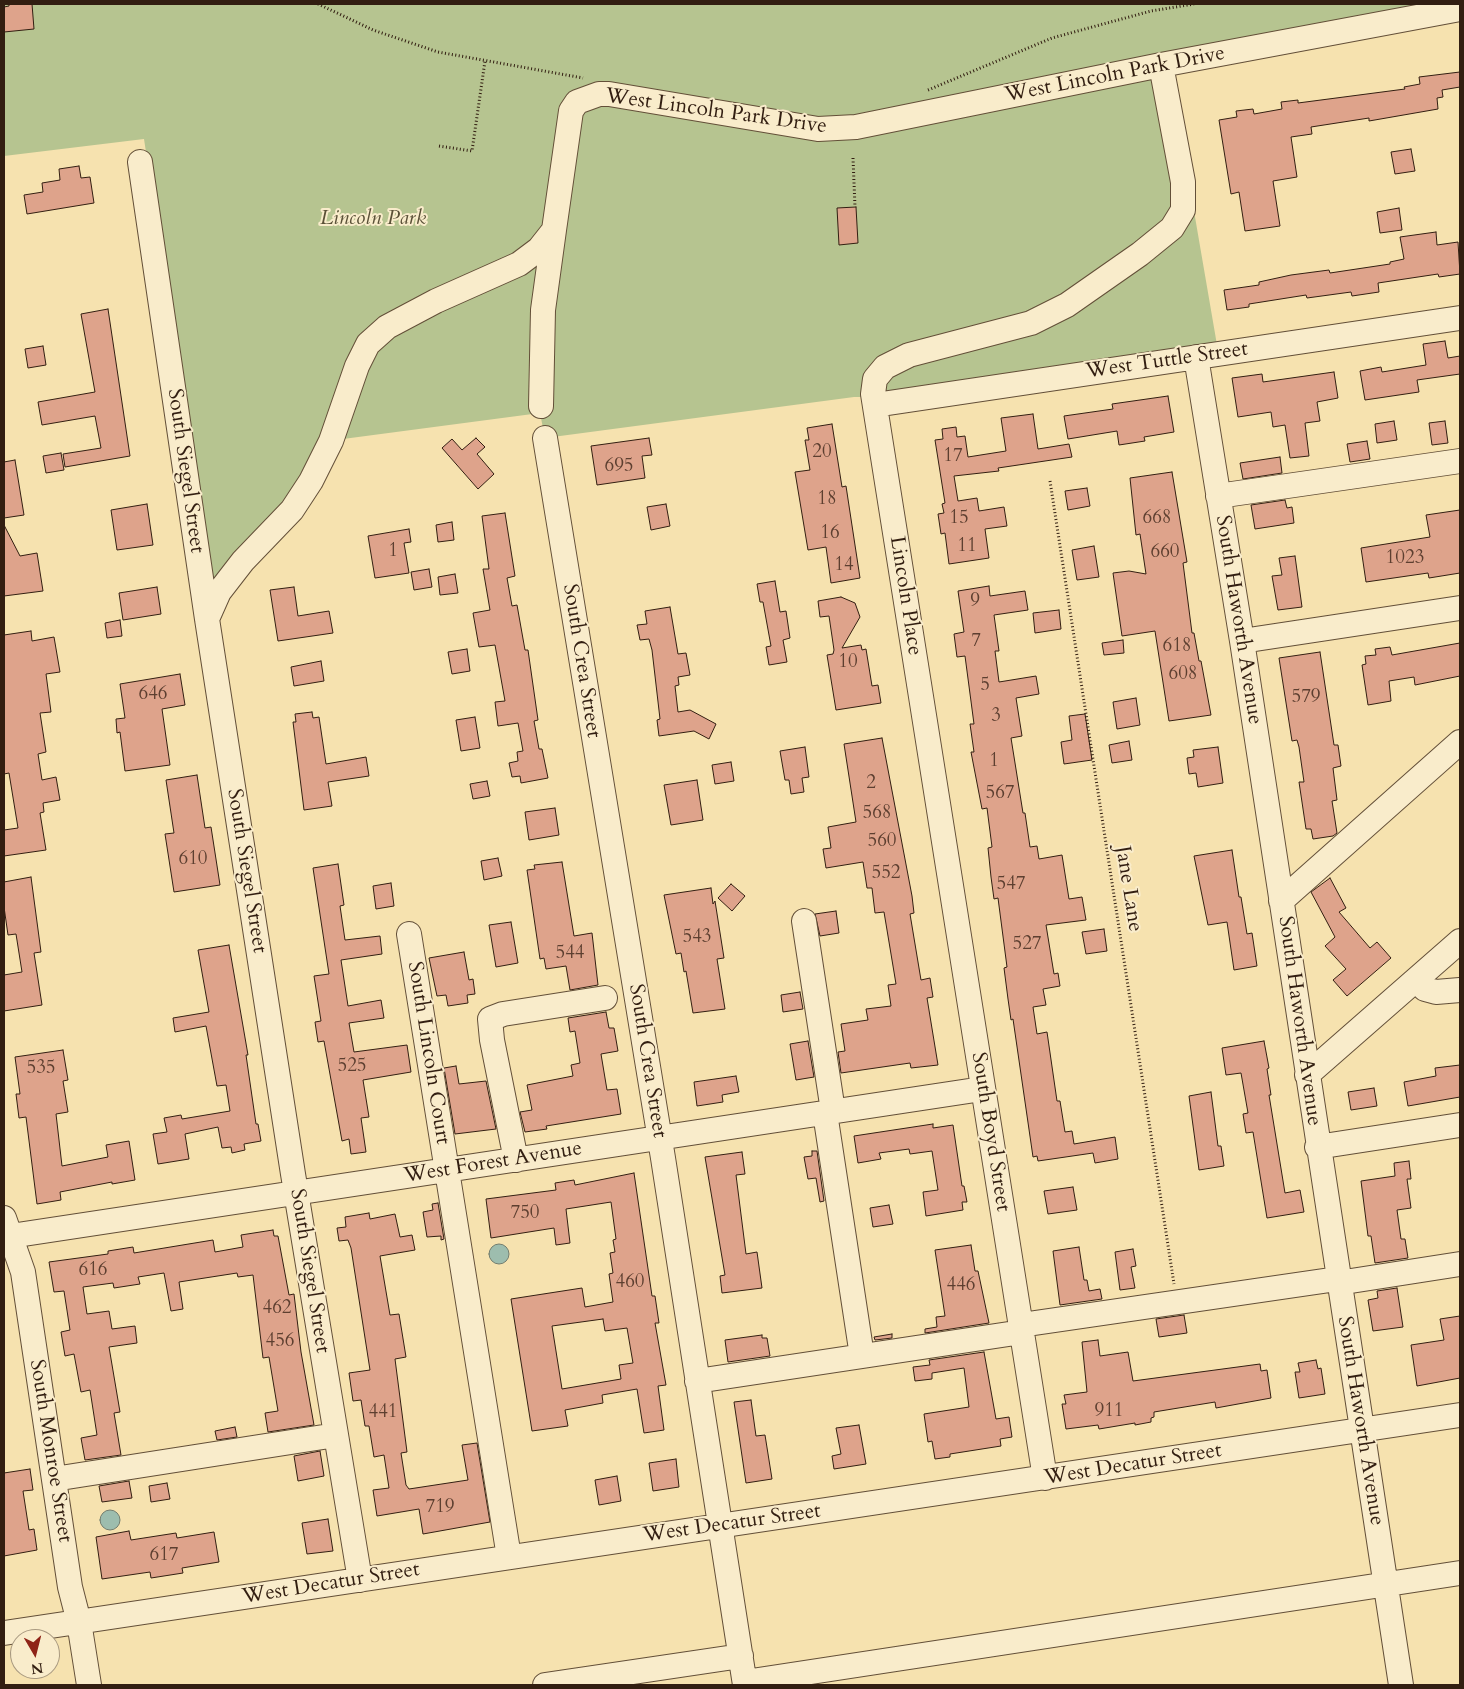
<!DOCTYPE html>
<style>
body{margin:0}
#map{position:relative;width:1464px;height:1689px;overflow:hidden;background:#f6e2af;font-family:Cardo,serif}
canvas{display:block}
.frame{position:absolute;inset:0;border:5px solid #321e11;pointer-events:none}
.north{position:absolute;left:10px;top:1629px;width:50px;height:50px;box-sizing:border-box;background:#f9eccb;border:1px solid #a99a81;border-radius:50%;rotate:172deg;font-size:14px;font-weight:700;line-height:20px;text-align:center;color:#321e11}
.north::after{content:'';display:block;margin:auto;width:18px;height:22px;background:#8f2418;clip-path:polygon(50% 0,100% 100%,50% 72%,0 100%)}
</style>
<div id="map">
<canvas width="1464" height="1689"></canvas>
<div class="frame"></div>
<div class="north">N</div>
</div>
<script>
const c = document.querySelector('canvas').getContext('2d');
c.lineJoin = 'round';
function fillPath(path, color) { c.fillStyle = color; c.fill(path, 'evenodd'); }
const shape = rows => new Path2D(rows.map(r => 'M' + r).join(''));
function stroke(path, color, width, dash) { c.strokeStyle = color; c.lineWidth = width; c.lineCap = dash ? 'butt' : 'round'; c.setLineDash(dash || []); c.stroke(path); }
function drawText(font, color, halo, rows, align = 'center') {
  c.font = font + ' Cardo,serif'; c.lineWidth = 4; c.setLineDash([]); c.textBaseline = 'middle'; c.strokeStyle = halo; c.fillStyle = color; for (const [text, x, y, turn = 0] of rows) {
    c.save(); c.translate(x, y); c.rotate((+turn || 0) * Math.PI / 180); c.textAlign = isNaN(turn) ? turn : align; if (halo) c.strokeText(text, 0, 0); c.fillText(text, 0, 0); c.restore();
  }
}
fillPath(shape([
 [4,4,1439,4,1167,54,1217,345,882,397,854,397,545,438,540,413,343,439,299,511,230,597,217,617,144,139,4,156]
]), '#b6c490');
const water = shape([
 '489 1254a10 10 0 1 1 20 0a10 10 0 1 1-20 0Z',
 '100 1520a10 10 0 1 1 20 0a10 10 0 1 1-20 0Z'
]);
fillPath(water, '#9dbdae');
stroke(water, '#727d6f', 1);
const building = shape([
 [9,4,32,4,34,29,4,32,4,7,9,6,9,4],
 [1460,72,1460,87,1442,90,1443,97,1437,98,1438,109,1369,121,1369,118,1311,127,1312,134,1291,137,1297,177,1273,181,1280,226,1245,231,1239,192,1231,194,1219,120,1237,117,1236,111,1253,109,1254,114,1282,109,1281,102,1298,100,1298,103,1405,89,1404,87,1420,84,1419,77,1460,72],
 [1411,149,1415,171,1395,174,1391,152,1411,149],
 [79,166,81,178,90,177,94,203,27,214,24,195,43,192,42,183,60,180,59,169,79,166],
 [856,207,858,243,839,245,837,208,856,207],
 [1399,208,1402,230,1380,233,1377,212,1399,208],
 [1436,232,1437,245,1458,242,1460,274,1439,277,1438,274,1378,283,1379,292,1352,296,1351,292,1307,298,1306,295,1249,304,1249,307,1227,310,1224,290,1259,285,1259,282,1291,275,1329,270,1330,273,1390,264,1390,262,1404,259,1400,237,1436,232],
 [108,309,130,456,65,467,63,454,101,448,95,416,42,425,38,402,95,392,81,314,108,309],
 [1445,341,1448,358,1460,356,1460,374,1417,380,1419,392,1365,400,1360,371,1381,367,1382,372,1426,365,1423,344,1445,341],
 [43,346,46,365,28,368,25,349,43,346],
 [1334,372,1338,398,1317,402,1320,421,1305,423,1309,456,1290,458,1285,425,1273,427,1271,412,1238,417,1232,378,1262,374,1263,382,1334,372],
 [1168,396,1174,432,1144,437,1145,441,1119,445,1117,431,1068,439,1064,416,1113,409,1112,404,1168,396],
 [1033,414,1038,449,1069,444,1072,457,998,468,999,471,954,476,958,501,977,498,979,511,1004,507,1007,526,985,529,989,558,949,564,945,533,941,534,938,514,944,513,942,504,945,503,935,440,943,439,942,429,956,427,957,437,965,436,968,457,1006,451,1001,418,1033,414],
 [1394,421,1397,440,1377,443,1375,424,1394,421],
 [1445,421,1448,443,1432,445,1429,423,1445,421],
 [832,424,842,487,846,486,860,578,831,583,826,547,808,550,795,472,810,470,805,440,809,440,807,428,832,424],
 [476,438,485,447,477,454,494,474,478,489,442,448,452,439,462,450,476,438],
 [649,438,652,455,642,456,645,478,597,485,591,446,649,438],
 [1367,441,1370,459,1350,462,1347,444,1367,441],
 [61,453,64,470,46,473,43,456,61,453],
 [1280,457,1282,473,1243,479,1240,463,1280,457],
 [15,460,24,515,4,518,4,462,15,460],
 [1172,472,1187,562,1183,563,1192,633,1194,633,1199,661,1201,661,1211,715,1169,721,1155,631,1122,636,1113,573,1129,571,1146,574,1140,534,1136,535,1130,478,1172,472],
 [1087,488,1090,506,1068,510,1065,491,1087,488],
 [1285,500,1287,508,1292,507,1294,523,1255,529,1251,505,1285,500],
 [147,504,153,545,117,550,111,510,147,504],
 [666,504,670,526,651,530,647,507,666,504],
 [1460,510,1460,573,1429,578,1428,573,1366,582,1361,548,1430,537,1426,515,1460,510],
 [505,513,515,576,507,578,512,606,517,605,525,650,528,650,538,720,534,721,539,749,542,749,548,778,521,783,520,776,512,777,509,763,518,761,517,752,523,751,518,723,498,726,495,702,505,701,495,645,479,647,473,613,490,610,483,569,489,569,482,516,505,513],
 [452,522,454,540,438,542,436,525,452,522],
 [4,525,20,556,37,553,43,591,4,596,4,525],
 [409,529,411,542,404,543,409,573,375,578,368,536,409,529],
 [1094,546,1099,577,1077,580,1072,550,1094,546],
 [1295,556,1302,607,1278,610,1272,576,1282,575,1279,558,1295,556],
 [429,569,432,587,414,590,411,572,429,569],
 [455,574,458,593,440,595,438,577,455,574],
 [775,581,780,612,786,611,790,638,783,640,787,662,769,665,766,647,771,646,763,602,760,602,757,584,775,581],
 [989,586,990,596,1025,591,1028,610,994,615,999,651,995,651,999,682,1036,676,1039,694,1016,698,1022,736,1011,738,1023,813,1025,813,1030,847,1037,846,1039,859,1062,855,1069,899,1082,897,1086,920,1046,925,1054,974,1058,973,1060,986,1043,989,1046,1005,1033,1007,1037,1034,1047,1032,1057,1101,1060,1101,1065,1132,1072,1131,1074,1144,1115,1137,1118,1159,1095,1163,1093,1153,1038,1161,1037,1156,1033,1157,1013,1019,1011,1020,1008,999,1004,968,1007,967,998,898,994,899,991,877,988,848,992,847,987,808,982,809,971,752,974,752,970,724,974,724,965,656,957,657,954,634,964,632,958,591,989,586],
 [157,587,161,614,123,620,119,593,157,587],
 [294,587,298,616,329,611,333,633,278,641,270,590,294,587],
 [841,597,855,603,860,617,842,648,861,645,862,650,866,649,872,686,878,685,881,703,836,710,827,655,833,654,834,650,829,616,820,617,818,601,841,597],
 [670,607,678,654,686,653,690,675,678,677,679,685,675,686,678,712,690,710,716,724,709,739,694,731,659,736,657,720,660,719,652,650,649,639,640,640,637,625,647,624,645,611,670,607],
 [1059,610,1061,629,1035,633,1033,613,1059,610],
 [120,620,122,636,107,638,105,623,120,620],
 [31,631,32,641,54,637,60,672,46,674,51,712,40,713,46,752,38,754,42,780,56,777,60,800,43,803,44,812,40,813,46,850,4,856,4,830,18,828,9,773,4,774,4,635,31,631],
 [1123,640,1124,653,1104,655,1102,643,1123,640],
 [1460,643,1460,676,1415,685,1414,677,1389,681,1391,701,1368,705,1362,665,1366,664,1365,656,1376,655,1375,649,1390,647,1392,655,1460,643],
 [467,649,470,671,452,674,448,652,467,649],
 [1320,652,1334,745,1338,745,1341,766,1333,768,1337,800,1332,801,1337,833,1333,836,1313,839,1311,829,1306,829,1299,782,1304,782,1299,747,1297,740,1292,741,1279,658,1320,652],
 [321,661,324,681,294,686,291,667,321,661],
 [180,674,185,705,162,709,170,765,125,771,120,732,117,733,116,719,125,718,120,684,180,674],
 [1136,698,1140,725,1117,729,1113,702,1136,698],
 [312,712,313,718,319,717,326,764,366,757,369,776,328,782,332,806,304,810,293,722,296,722,295,714,312,712],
 [1085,714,1092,760,1064,764,1061,742,1072,740,1069,716,1085,714],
 [475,717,480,748,461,751,456,720,475,717],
 [882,738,912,896,914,913,910,914,921,980,930,978,933,997,927,998,938,1065,911,1068,910,1063,841,1073,838,1052,845,1051,841,1024,868,1020,866,1009,891,1006,888,985,896,984,884,912,875,913,872,888,867,888,863,862,826,868,823,849,831,848,828,827,856,822,844,744,882,738],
 [1129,741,1132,760,1112,763,1109,745,1129,741],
 [805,747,809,777,802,778,804,792,791,794,789,780,785,780,780,751,805,747],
 [1218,747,1223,783,1198,787,1196,773,1189,774,1187,758,1194,757,1193,750,1218,747],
 [731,762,734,781,715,784,712,765,731,762],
 [197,775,205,828,211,827,220,885,174,892,165,834,174,833,166,780,197,775],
 [697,780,703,820,671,825,664,785,697,780],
 [487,781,490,796,473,799,470,784,487,781],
 [555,808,559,835,529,840,525,812,555,808],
 [1232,850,1239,897,1241,897,1247,934,1252,933,1257,966,1234,970,1227,922,1208,925,1194,856,1232,850],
 [498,858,502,876,484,880,481,861,498,858],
 [562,862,574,936,592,933,598,985,570,990,566,966,546,969,544,958,540,959,527,870,535,869,534,865,562,862],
 [338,864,344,905,340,906,345,940,380,936,382,954,341,960,348,1006,381,1000,384,1018,349,1023,354,1052,407,1045,411,1072,363,1080,369,1117,361,1118,366,1152,351,1154,349,1139,342,1141,324,1041,318,1042,315,1022,321,1021,314,976,329,974,313,868,338,864],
 [31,877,41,952,34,953,42,1005,4,1011,4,975,22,972,16,934,8,935,4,907,4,882,31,877],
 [1330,878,1346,908,1339,912,1370,948,1377,942,1391,958,1347,996,1333,980,1346,969,1325,946,1335,937,1311,892,1330,878],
 [391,883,394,906,376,909,373,886,391,883],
 [731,884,745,896,732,911,718,898,731,884],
 [711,888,713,904,715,901,724,958,717,959,725,1009,693,1013,686,971,684,972,681,953,676,954,664,895,711,888],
 [836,911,839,933,820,936,815,914,836,911],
 [511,922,518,963,496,967,489,925,511,922],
 [1104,929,1107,951,1086,954,1082,932,1104,929],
 [229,945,248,1055,246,1055,256,1124,258,1124,261,1141,244,1144,245,1150,232,1153,231,1147,222,1148,218,1127,185,1134,189,1159,158,1164,153,1134,167,1132,164,1118,181,1115,182,1119,230,1111,226,1085,217,1086,206,1026,175,1032,173,1018,209,1012,198,950,229,945],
 [464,952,469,980,473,979,475,994,467,995,468,1003,448,1006,446,995,437,996,429,958,464,952],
 [800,992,803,1009,783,1012,781,995,800,992],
 [606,1012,609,1028,614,1028,618,1051,601,1054,607,1090,617,1089,621,1114,546,1126,547,1129,525,1132,520,1112,532,1110,527,1085,573,1076,571,1065,580,1063,575,1031,570,1032,568,1018,606,1012],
 [808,1041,814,1077,796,1080,790,1044,808,1041],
 [1264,1041,1269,1068,1267,1069,1271,1095,1269,1095,1285,1193,1300,1190,1304,1212,1267,1218,1253,1132,1246,1133,1243,1114,1248,1113,1241,1073,1226,1075,1222,1048,1264,1041],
 [63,1050,68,1080,63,1081,68,1112,56,1114,62,1166,108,1157,106,1145,129,1141,135,1180,112,1184,112,1182,60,1192,61,1200,37,1204,26,1117,19,1118,16,1094,20,1094,15,1057,63,1050],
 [1460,1065,1460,1097,1408,1106,1404,1082,1436,1076,1435,1068,1460,1065],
 [456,1066,459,1084,486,1081,496,1129,455,1134,444,1068,456,1066],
 [736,1076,739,1092,722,1095,723,1102,697,1106,694,1082,736,1076],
 [1374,1088,1377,1106,1351,1110,1348,1092,1374,1088],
 [1211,1092,1218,1146,1221,1146,1224,1166,1199,1170,1189,1096,1211,1092],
 [933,1124,933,1128,953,1125,962,1186,964,1186,967,1202,962,1202,963,1210,926,1216,923,1192,938,1190,932,1151,910,1154,909,1149,879,1153,881,1159,858,1163,854,1136,933,1124],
 [812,1151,817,1151,824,1201,820,1202,816,1178,808,1179,804,1157,812,1156,812,1151],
 [742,1152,745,1174,736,1175,746,1254,757,1252,762,1288,722,1293,720,1276,725,1275,705,1157,742,1152],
 [1409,1161,1411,1179,1407,1179,1411,1208,1397,1210,1401,1239,1405,1239,1408,1258,1375,1263,1371,1236,1368,1236,1361,1181,1395,1176,1394,1163,1409,1161],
 [634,1173,652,1296,655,1296,659,1323,655,1323,666,1385,658,1386,664,1430,644,1433,637,1389,602,1395,603,1403,565,1410,568,1426,532,1431,511,1299,582,1288,585,1307,613,1302,609,1274,613,1273,610,1253,615,1252,613,1240,616,1239,611,1202,566,1209,570,1243,556,1245,554,1228,491,1238,486,1199,556,1190,555,1183,574,1180,575,1185,634,1173],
 [603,1319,605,1331,627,1328,633,1363,619,1365,621,1379,562,1389,552,1326,603,1319],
 [1073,1187,1077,1210,1048,1214,1044,1191,1073,1187],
 [438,1203,444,1239,441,1240,441,1236,427,1237,423,1212,433,1210,432,1204,438,1203],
 [889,1205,893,1224,873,1227,870,1208,889,1205],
 [369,1213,370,1219,395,1214,400,1237,412,1235,415,1250,380,1256,390,1315,399,1314,406,1357,395,1359,407,1452,401,1453,406,1485,409,1489,468,1480,462,1445,477,1443,490,1522,423,1534,419,1509,377,1516,373,1490,389,1488,384,1455,374,1457,369,1426,365,1426,361,1400,353,1401,349,1373,370,1370,351,1248,348,1240,339,1241,337,1228,346,1227,345,1217,369,1213],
 [273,1230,274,1236,278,1236,289,1295,294,1294,301,1352,314,1425,268,1432,265,1413,278,1411,269,1357,263,1358,253,1275,238,1277,237,1273,179,1282,183,1309,171,1311,164,1273,138,1277,140,1284,114,1288,113,1283,83,1287,87,1314,109,1311,112,1329,135,1326,137,1343,109,1347,120,1412,114,1413,121,1455,85,1460,81,1438,97,1435,90,1390,81,1392,74,1354,65,1356,61,1332,70,1330,64,1291,54,1292,49,1262,108,1254,108,1251,133,1247,134,1253,213,1240,215,1252,243,1247,241,1235,273,1230],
 [971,1245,975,1271,978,1271,989,1323,925,1333,925,1329,937,1327,936,1317,945,1316,935,1250,971,1245],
 [1079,1247,1084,1280,1087,1280,1089,1291,1100,1289,1102,1299,1060,1305,1053,1251,1079,1247],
 [1133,1249,1136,1266,1131,1267,1135,1288,1120,1290,1115,1252,1133,1249],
 [1397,1288,1403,1327,1373,1331,1368,1300,1378,1298,1377,1291,1397,1288],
 [1184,1315,1187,1333,1159,1337,1156,1319,1184,1315],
 [1460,1316,1460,1378,1417,1386,1411,1345,1444,1340,1440,1319,1460,1316],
 [892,1334,892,1338,875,1340,874,1337,892,1334],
 [762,1335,762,1338,767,1338,770,1356,728,1362,725,1340,762,1335],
 [1098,1340,1100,1356,1128,1352,1133,1381,1260,1364,1261,1371,1267,1370,1271,1398,1216,1408,1215,1402,1154,1412,1154,1417,1151,1418,1151,1422,1135,1425,1135,1423,1099,1429,1098,1425,1066,1429,1062,1404,1066,1404,1064,1395,1087,1392,1082,1342,1098,1340],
 [984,1352,996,1419,1009,1417,1012,1437,1000,1439,1001,1446,950,1454,950,1457,935,1459,932,1441,928,1442,924,1414,969,1407,964,1368,932,1373,932,1379,915,1381,913,1367,930,1365,929,1360,984,1352],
 [1316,1360,1318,1369,1321,1368,1325,1394,1299,1398,1295,1372,1300,1372,1298,1363,1316,1360],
 [751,1400,756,1436,765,1435,772,1479,746,1483,734,1402,751,1400],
 [859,1425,866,1464,834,1469,832,1456,841,1454,836,1428,859,1425],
 [235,1427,237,1437,217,1440,215,1431,235,1427],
 [320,1451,324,1476,298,1481,294,1456,320,1451],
 [676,1459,679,1487,653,1491,649,1463,676,1459],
 [30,1469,33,1490,23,1491,29,1530,34,1529,37,1550,4,1556,4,1473,30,1469],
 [617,1476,621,1501,599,1505,595,1480,617,1476],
 [129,1481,132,1498,102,1502,99,1486,129,1481],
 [167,1483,170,1499,151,1502,149,1486,167,1483],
 [328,1519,333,1551,307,1554,302,1523,328,1519],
 [129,1531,131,1540,176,1533,177,1538,214,1532,219,1562,182,1568,183,1573,151,1578,150,1572,102,1579,96,1537,129,1531]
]);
fillPath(building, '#dea38b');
stroke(building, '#321e11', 1);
const minor = shape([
 [140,162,207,619,293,1174,360,1580],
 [1196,357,1242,641,1401,1685],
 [875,405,1460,318],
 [541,406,543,310,554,230],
 [545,438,663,1158,745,1685],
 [1218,496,1460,461],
 [207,619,219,592,243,561,292,510,311,481,331,441,357,366,368,344,387,327,436,301,519,264,539,249,554,230,571,111,577,102,599,94,609,94,818,129,856,127,1161,65,1460,9],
 [1242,641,1460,608],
 [1281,901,1460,742],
 [804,921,833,1111],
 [409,934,509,1557],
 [1416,980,1425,989,1436,992,1460,990],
 [1307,1075,1460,941],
 [825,1113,862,1356],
 [1317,1147,1460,1125],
 [516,1160,492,1040,490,1019,503,1014,605,998],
 [4,1218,23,1272,70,1587,79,1622,89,1685],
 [4,1237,982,1089],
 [1338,1283,1460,1264],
 [1021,1325,1337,1279],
 [697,1381,1022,1332],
 [1045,1478,873,394,875,379,885,367,909,355,1031,323,1067,305,1140,254,1172,228,1183,210,1183,182,1161,65],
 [54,1479,336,1435],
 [4,1633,1460,1415],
 [745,1682,1460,1573],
 [545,1685,741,1656]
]);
stroke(minor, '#634f38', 26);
stroke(shape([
 [318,4,373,30,438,52,583,78],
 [928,90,1052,38,1151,11,1194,4],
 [439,146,472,151,485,61],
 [853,158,855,207],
 [1050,481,1174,1284]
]), '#321e11', 3, [1, 2.5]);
stroke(minor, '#f9eccb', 24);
drawText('19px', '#5d3f30', null, [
 ["20",822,453],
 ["17",953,457],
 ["695",619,467],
 ["18",827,500],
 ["15",959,519],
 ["668",1157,519],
 ["16",830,534],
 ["11",967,547],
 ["1",393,552],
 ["660",1165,553],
 ["1023",1405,559],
 ["14",844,566],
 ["9",975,602],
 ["7",976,642],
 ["618",1177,647],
 ["10",848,663],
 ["608",1183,675],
 ["5",985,686],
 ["646",153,695],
 ["579",1306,698],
 ["3",996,717],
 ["1",994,762],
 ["2",871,784],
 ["567",1000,794],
 ["568",877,814],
 ["560",882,842],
 ["610",193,860],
 ["552",886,874],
 ["547",1011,885],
 ["543",697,938],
 ["527",1027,945],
 ["544",570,954],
 ["525",352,1067],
 ["535",41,1069],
 ["750",525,1214],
 ["616",93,1271],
 ["460",630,1283],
 ["446",961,1286],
 ["462",277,1309],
 ["456",280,1342],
 ["911",1109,1412],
 ["441",383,1413],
 ["719",440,1508],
 ["617",164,1556]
]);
drawText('21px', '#321e11', '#f9eccb', [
 ["West Lincoln Park Drive",1115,75,-11],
 ["West Lincoln Park Drive",716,112,8],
 ["West Tuttle Street",1167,361,-8],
 ["South Siegel Street",185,471,82],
 ["Lincoln Place",905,596,81],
 ["South Haworth Avenue",1238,620,81],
 ["South Crea Street",581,661,81],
 ["South Siegel Street",246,871,81],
 ["Jane Lane",1128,889,81],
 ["South Haworth Avenue",1299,1021,82],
 ["South Lincoln Court",428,1053,81],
 ["South Crea Street",647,1061,81],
 ["South Boyd Street",990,1132,81],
 ["West Forest Avenue",493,1163,-9],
 ["South Siegel Street",309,1271,81],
 ["South Haworth Avenue",1360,1421,81],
 ["South Monroe Street",50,1451,81],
 ["West Decatur Street",1133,1465,-9],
 ["West Decatur Street",732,1524,-8],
 ["West Decatur Street",331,1584,-9]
]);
drawText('italic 21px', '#5a5037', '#f9eccb', [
 ["Lincoln Park",373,219]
]);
</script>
